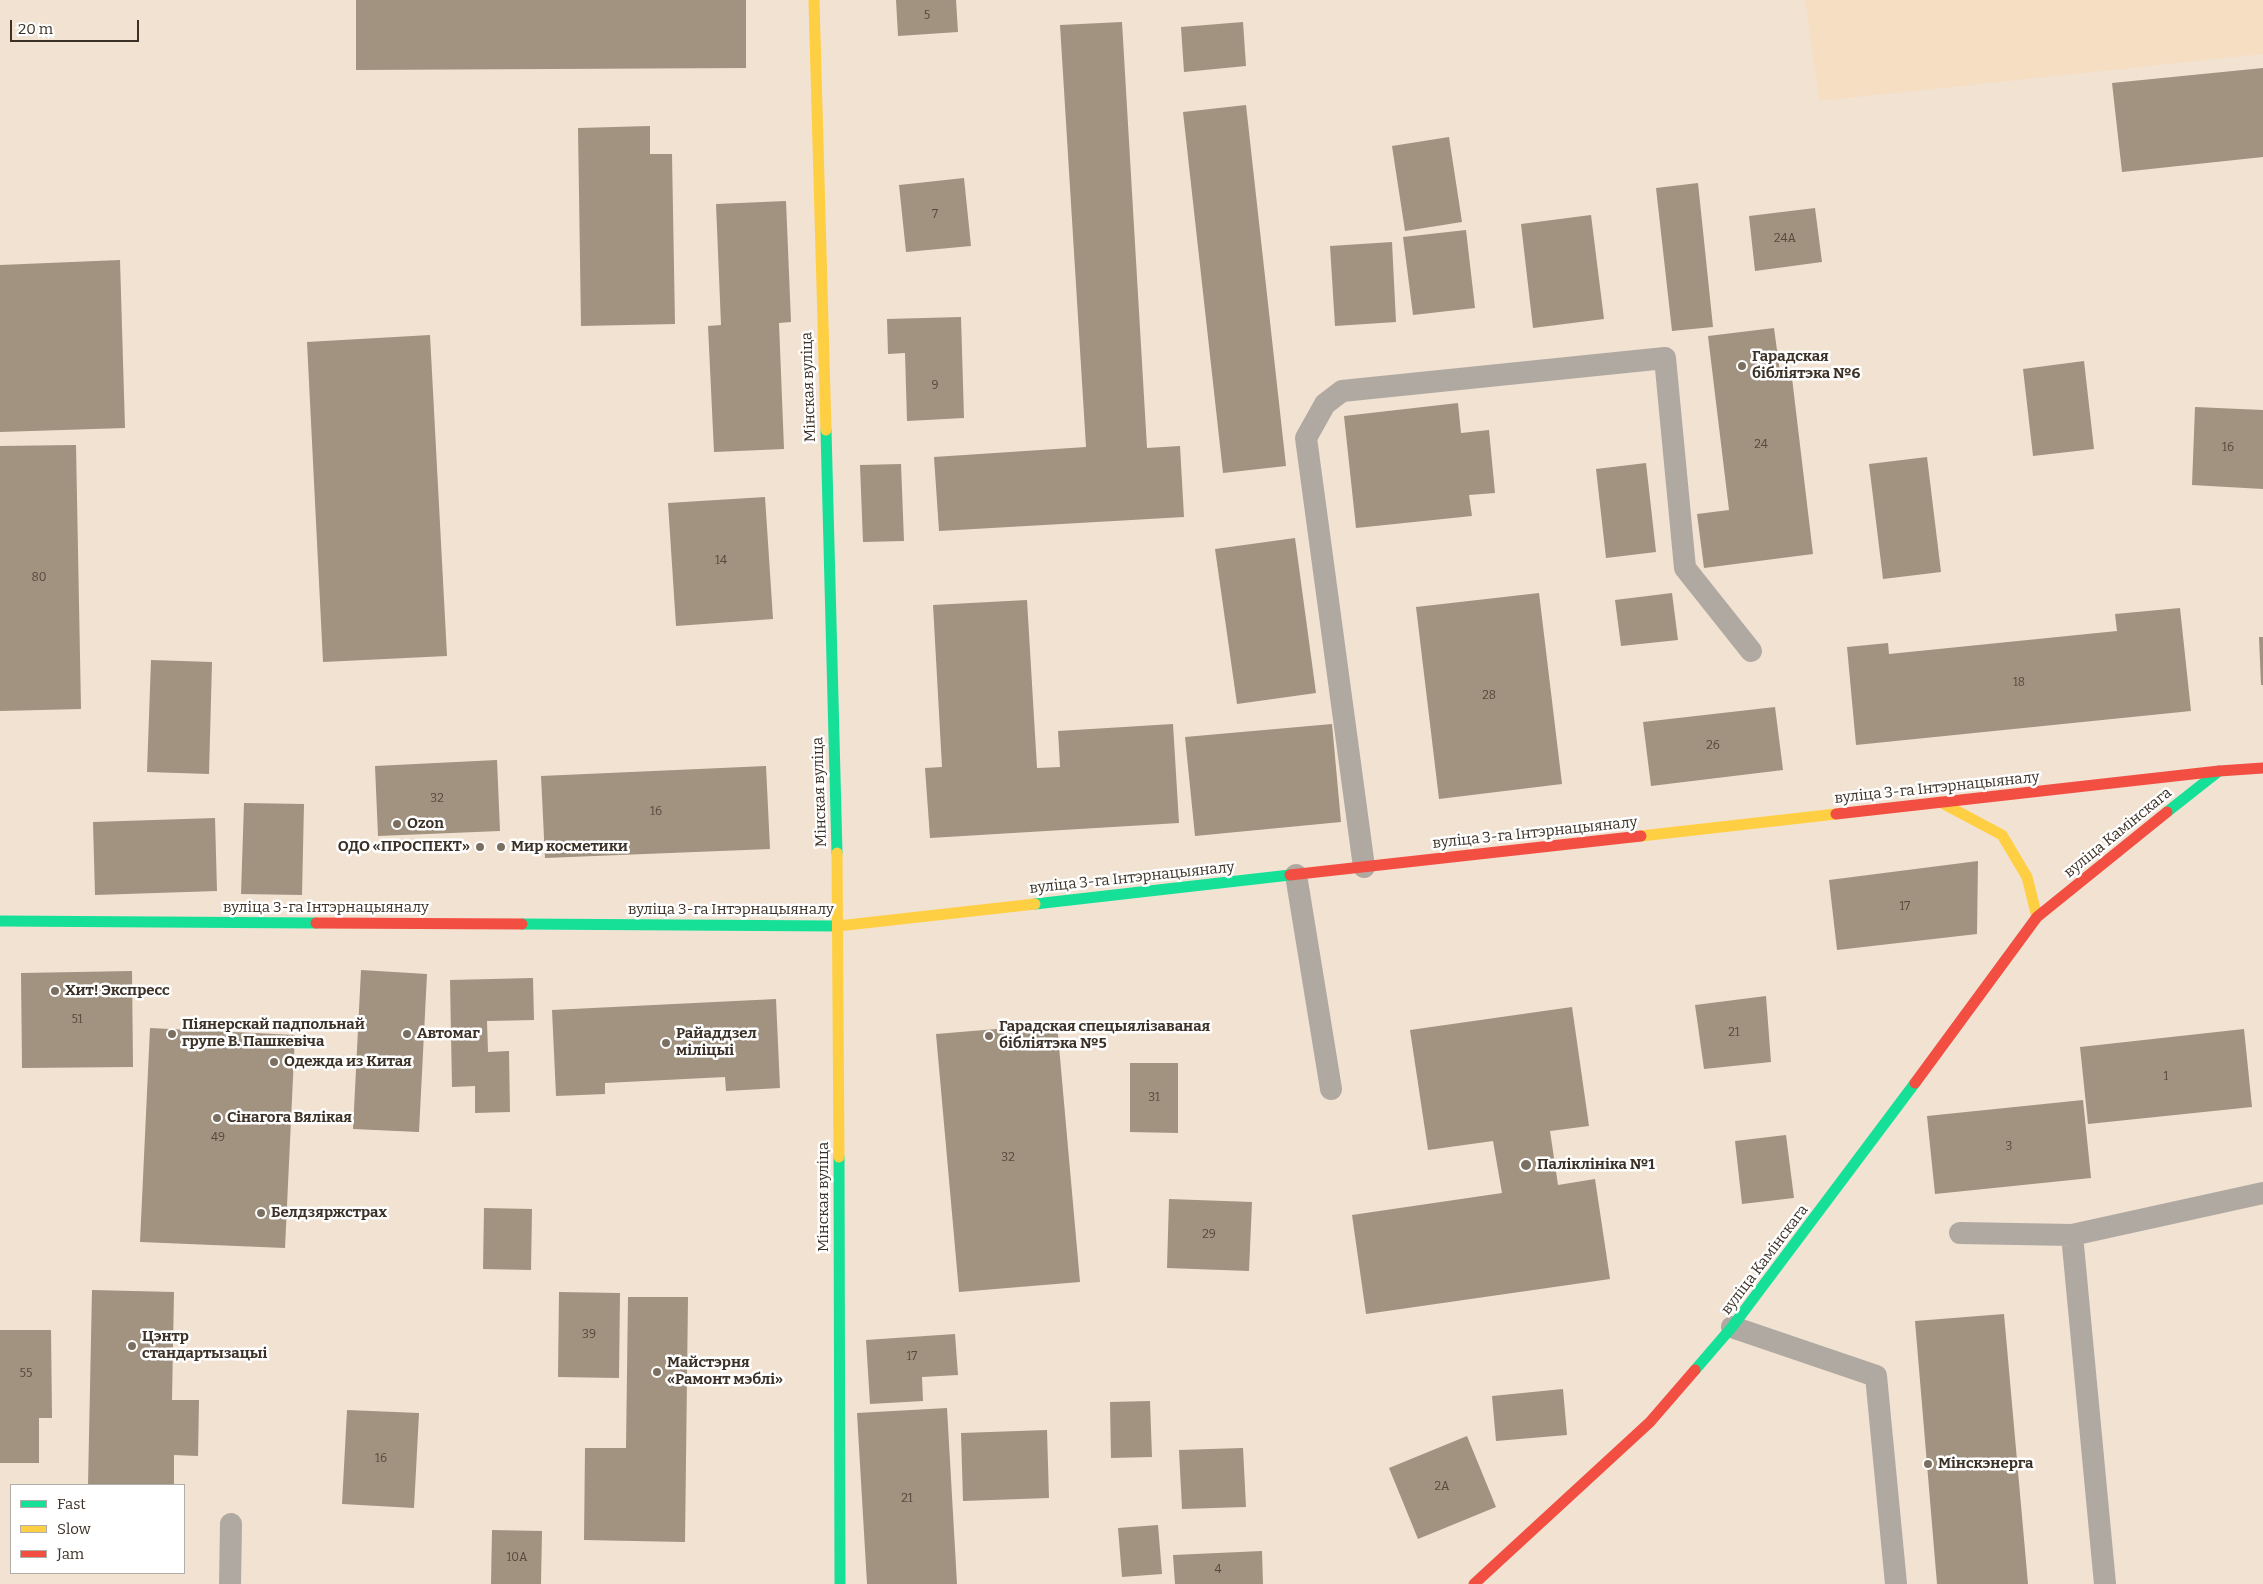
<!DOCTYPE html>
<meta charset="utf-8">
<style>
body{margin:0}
#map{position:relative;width:2263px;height:1584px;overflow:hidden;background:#f1e2d2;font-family:Bitter,serif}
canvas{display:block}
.legend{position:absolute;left:10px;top:1484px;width:175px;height:90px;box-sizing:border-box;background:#fff;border:1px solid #b1ada8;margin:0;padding:6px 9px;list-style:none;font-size:15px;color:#3c3126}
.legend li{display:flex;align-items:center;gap:10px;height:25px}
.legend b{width:25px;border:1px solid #b1ada8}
.scale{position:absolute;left:10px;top:20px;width:129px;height:22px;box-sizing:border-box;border:2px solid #3c3126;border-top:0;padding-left:6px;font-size:15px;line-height:18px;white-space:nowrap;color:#3c3126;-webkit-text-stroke:4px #fff;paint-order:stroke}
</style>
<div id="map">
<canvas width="2263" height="1584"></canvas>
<ul class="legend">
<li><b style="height:6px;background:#16e098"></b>Fast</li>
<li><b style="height:6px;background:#ffcf43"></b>Slow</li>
<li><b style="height:6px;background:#f24e42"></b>Jam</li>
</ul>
<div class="scale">20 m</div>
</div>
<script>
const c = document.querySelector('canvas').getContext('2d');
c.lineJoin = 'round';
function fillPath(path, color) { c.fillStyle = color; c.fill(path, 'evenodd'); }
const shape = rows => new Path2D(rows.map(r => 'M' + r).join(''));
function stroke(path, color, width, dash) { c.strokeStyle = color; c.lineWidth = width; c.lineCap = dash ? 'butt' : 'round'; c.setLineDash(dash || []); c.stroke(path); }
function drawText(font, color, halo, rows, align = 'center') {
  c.font = font + ' Bitter,serif'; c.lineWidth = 5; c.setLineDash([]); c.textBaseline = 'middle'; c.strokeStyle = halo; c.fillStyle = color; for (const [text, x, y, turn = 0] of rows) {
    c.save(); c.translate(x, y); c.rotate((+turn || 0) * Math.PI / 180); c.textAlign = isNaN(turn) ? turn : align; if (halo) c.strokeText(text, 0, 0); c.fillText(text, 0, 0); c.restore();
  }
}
fillPath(shape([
 [1805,0,2263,0,2263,54,1819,101]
]), '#f6dec3');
fillPath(shape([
 [356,0,746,0,746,68,356,70],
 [896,0,956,0,958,32,898,36],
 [1122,22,1147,448,1180,446,1184,517,939,531,934,457,1086,447,1060,25],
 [1243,22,1246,66,1184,72,1181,27],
 [2263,68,2263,157,2122,172,2112,83],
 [1246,105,1286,466,1223,473,1183,112],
 [650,126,650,154,672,154,675,324,581,326,578,128],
 [1449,137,1462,222,1405,231,1392,146],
 [964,178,971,246,906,252,899,185],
 [1698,183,1713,327,1672,331,1656,188],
 [786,201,791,322,779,323,784,449,714,452,708,326,721,325,716,204],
 [1815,208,1822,262,1755,271,1749,216],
 [1591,215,1604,319,1533,328,1521,224],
 [1466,230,1475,308,1413,315,1403,237],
 [1392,242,1396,322,1335,326,1330,246],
 [120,260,125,428,0,432,0,265],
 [961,317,964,418,907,421,905,353,888,354,887,319],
 [1774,328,1781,380,1792,378,1813,554,1704,568,1697,514,1729,510,1708,336],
 [430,335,447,656,323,662,307,342],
 [2084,361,2094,449,2033,456,2023,369],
 [1458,403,1461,433,1489,430,1495,493,1469,495,1472,516,1356,528,1344,416],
 [2195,407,2263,410,2263,489,2192,485],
 [76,445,81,709,0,711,0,446],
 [1927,457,1941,572,1883,579,1869,464],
 [1646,463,1656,552,1606,558,1596,469],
 [901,464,904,541,863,542,860,465],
 [765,497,773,619,676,626,668,503],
 [1295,538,1316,693,1237,704,1215,549],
 [1539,593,1562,784,1439,799,1416,607],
 [1672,593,1678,640,1621,646,1615,600],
 [1027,600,1037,768,1060,767,1058,731,1173,724,1179,823,930,838,925,768,942,767,933,605],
 [2180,608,2191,711,1856,745,1847,647,1888,643,1889,654,2117,631,2115,614],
 [2259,637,2263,637,2263,685,2261,685],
 [151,660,212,662,209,774,147,772],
 [1775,707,1783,770,1651,786,1643,722],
 [1332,724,1341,822,1195,836,1185,737],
 [497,760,500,831,378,836,375,766],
 [766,766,770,849,545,858,541,776],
 [244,803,304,804,302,895,241,894],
 [215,818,217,891,95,895,93,822],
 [1978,861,1977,934,1837,950,1829,880],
 [361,970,427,974,419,1132,353,1129],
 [132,971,133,1067,22,1068,21,973],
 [533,978,534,1020,487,1021,488,1052,509,1051,510,1112,475,1113,475,1086,452,1087,450,980],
 [1766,996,1771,1062,1704,1069,1695,1005],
 [776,999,780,1088,726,1091,725,1077,605,1083,605,1094,556,1096,552,1010],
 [1572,1007,1589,1126,1550,1131,1558,1185,1595,1179,1610,1279,1366,1314,1352,1215,1502,1193,1493,1141,1428,1150,1410,1030],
 [1057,1024,1080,1282,959,1292,936,1034],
 [150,1028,295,1035,285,1248,140,1242],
 [2244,1029,2252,1107,2088,1124,2080,1047],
 [1130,1063,1178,1063,1178,1133,1130,1132],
 [2083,1100,2091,1178,1935,1194,1927,1116],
 [1786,1135,1794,1198,1742,1204,1735,1141],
 [1169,1199,1252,1202,1249,1271,1167,1268],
 [484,1208,532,1209,531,1270,483,1269],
 [92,1290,174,1292,172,1400,199,1400,198,1456,174,1455,174,1485,88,1485],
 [559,1292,620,1293,619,1378,558,1377],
 [628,1297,688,1297,685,1542,584,1540,585,1448,626,1448],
 [2004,1314,2028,1584,1937,1584,1915,1321],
 [0,1330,51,1330,52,1418,39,1418,39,1463,0,1463],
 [955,1334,958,1375,922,1377,923,1401,870,1404,866,1340],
 [1563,1389,1567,1435,1496,1441,1492,1396],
 [1150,1401,1152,1457,1111,1458,1110,1402],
 [947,1408,957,1584,867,1584,857,1413],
 [347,1410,419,1413,414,1508,342,1504],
 [1047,1430,1049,1498,963,1501,961,1433],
 [1467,1436,1496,1507,1418,1539,1389,1468],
 [1243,1448,1246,1507,1182,1509,1179,1450],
 [1158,1525,1162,1574,1122,1577,1118,1528],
 [492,1530,542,1531,541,1584,491,1584],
 [1262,1551,1263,1584,1175,1584,1173,1555]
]), '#a29280');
stroke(shape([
 [1364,867,1306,438,1325,404,1342,391,1665,358,1685,568,1751,651],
 [1296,875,1331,1089],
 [1960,1233,2072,1235,2105,1584],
 [2072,1235,2263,1193],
 [1732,1327,1876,1376,1896,1584],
 [230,1584,231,1524]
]), '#b0a9a2', 22);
stroke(shape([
 [826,430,837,853],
 [2167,812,2219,771],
 [1035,904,1290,875],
 [0,921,316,923],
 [522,924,838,926],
 [839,1157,840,1584],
 [1695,1370,1732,1327,1915,1083]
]), '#16e098', 11);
stroke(shape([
 [814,0,826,430],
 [1940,802,2002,835,2027,877,2037,917],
 [1641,836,1836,814],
 [837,853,839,1157],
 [838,926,1035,904]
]), '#ffcf43', 11);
stroke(shape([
 [1836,814,2219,771,2263,768],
 [1290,875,1641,836],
 [316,923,522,924],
 [1915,1083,2037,917,2167,812],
 [1474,1584,1650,1422,1695,1370]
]), '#f24e42', 11);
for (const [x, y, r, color] of [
 [1742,366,5,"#7b6f62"],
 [397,824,5,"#7b6f62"],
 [480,847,5,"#7b6f62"],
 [501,847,5,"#7b6f62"],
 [55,991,5,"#7b6f62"],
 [172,1034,5,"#7b6f62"],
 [407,1034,5,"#7b6f62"],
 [989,1036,5,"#7b6f62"],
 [666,1043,5,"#7b6f62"],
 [274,1062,5,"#7b6f62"],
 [217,1118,5,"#7b6f62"],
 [1526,1165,6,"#7b6f62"],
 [261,1213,5,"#7b6f62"],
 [132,1346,5,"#7b6f62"],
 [657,1372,5,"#7b6f62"],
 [1928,1464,5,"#7b6f62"]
]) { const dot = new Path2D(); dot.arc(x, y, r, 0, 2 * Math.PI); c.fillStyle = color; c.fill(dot); stroke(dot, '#fff', 2); }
drawText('12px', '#56493c', null, [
 ["5",927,16],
 ["7",935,215],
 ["24А",1785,239],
 ["9",935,386],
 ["24",1761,445],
 ["16",2228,448],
 ["14",721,561],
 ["80",39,578],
 ["18",2019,683],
 ["28",1489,696],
 ["26",1713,746],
 ["32",437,799],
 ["16",656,812],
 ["17",1905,907],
 ["51",77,1020],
 ["21",1734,1033],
 ["1",2166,1077],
 ["31",1154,1098],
 ["49",218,1138],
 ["3",2009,1147],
 ["32",1008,1158],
 ["29",1209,1235],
 ["39",589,1335],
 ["17",912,1357],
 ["55",26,1374],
 ["16",381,1459],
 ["2А",1442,1487],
 ["21",907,1499],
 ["10А",517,1558],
 ["4",1218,1570]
]);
drawText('bold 15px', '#3c3126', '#fff', [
 ["Гарадская",1752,357],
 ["бібліятэка №6",1752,374],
 ["Ozon",407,824],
 ["ОДО «ПРОСПЕКТ»",470,847,"right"],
 ["Мир косметики",511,847],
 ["Хит! Экспресс",65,991],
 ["Піянерскай падпольнай",182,1025],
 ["групе В. Пашкевіча",182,1042],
 ["Гарадская спецыялізаваная",999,1027],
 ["бібліятэка №5",999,1044],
 ["Автомаг",417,1034],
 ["Райаддзел",676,1034],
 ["міліцыі",676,1051],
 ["Одежда из Китая",284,1062],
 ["Сінагога Вялікая",227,1118],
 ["Паліклініка №1",1537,1165],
 ["Белдзяржстрах",271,1213],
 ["Цэнтр",142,1337],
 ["стандартызацыі",142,1354],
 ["Майстэрня",667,1363],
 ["«Рамонт мэблі»",667,1380],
 ["Мінскэнерга",1938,1464]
], 'left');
drawText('15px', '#3c3126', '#fff', [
 ["Мінская вуліца",809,387,-92],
 ["вуліца 3-га Інтэрнацыяналу",1937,788,-6],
 ["Мінская вуліца",820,792,-92],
 ["вуліца 3-га Інтэрнацыяналу",1535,833,-6],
 ["вуліца Камінскага",2118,833,-39],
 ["вуліца 3-га Інтэрнацыяналу",1132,878,-6],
 ["вуліца 3-га Інтэрнацыяналу",326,908],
 ["вуліца 3-га Інтэрнацыяналу",731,910],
 ["Мінская вуліца",824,1197,-90],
 ["вуліца Камінскага",1765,1260,-53]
]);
</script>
